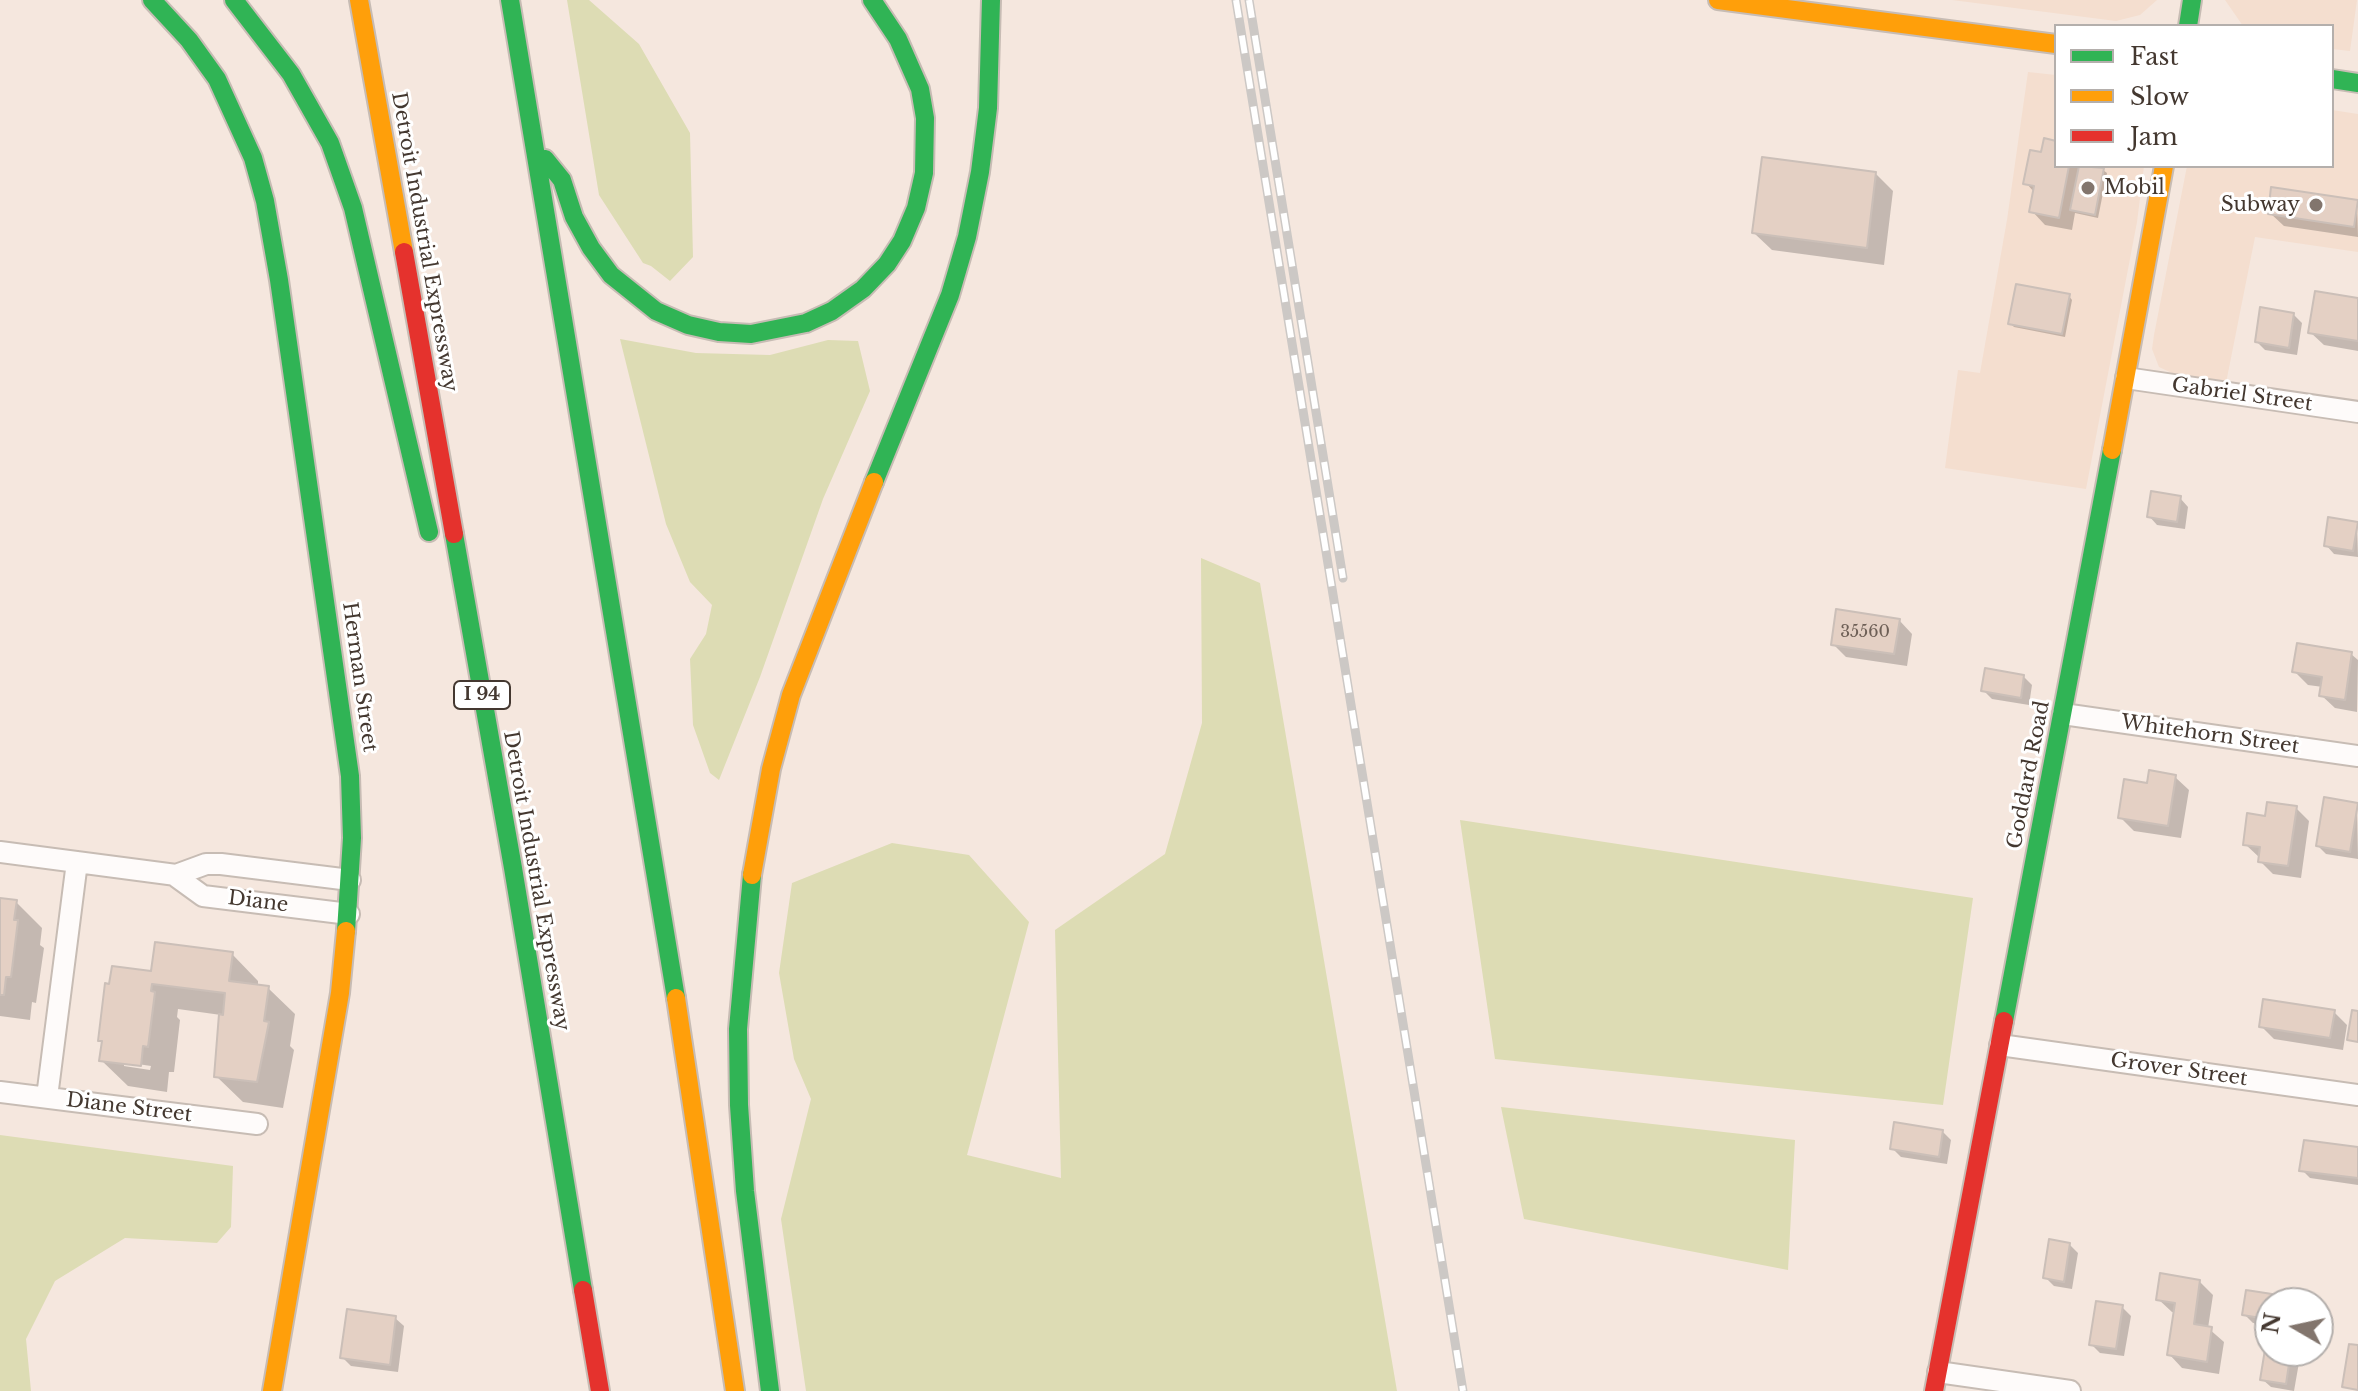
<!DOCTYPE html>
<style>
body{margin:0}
#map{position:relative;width:2358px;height:1391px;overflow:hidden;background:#f5e7de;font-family:"Libre Baskerville",serif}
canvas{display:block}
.legend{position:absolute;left:2054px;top:24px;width:280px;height:144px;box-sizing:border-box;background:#fff;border:2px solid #b4afac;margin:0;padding:10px 14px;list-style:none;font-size:24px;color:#443830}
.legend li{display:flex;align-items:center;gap:16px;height:40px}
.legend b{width:40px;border:2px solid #b4afac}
.north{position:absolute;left:2254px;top:1287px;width:80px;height:80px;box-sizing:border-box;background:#fff;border:2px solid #b4afac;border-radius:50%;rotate:279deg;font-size:22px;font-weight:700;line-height:32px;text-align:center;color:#443830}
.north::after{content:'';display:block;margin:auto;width:28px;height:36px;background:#82756d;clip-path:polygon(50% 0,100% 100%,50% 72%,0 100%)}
</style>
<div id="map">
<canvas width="2358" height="1391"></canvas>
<ul class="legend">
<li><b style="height:10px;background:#30b455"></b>Fast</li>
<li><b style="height:10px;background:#ff9f0a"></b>Slow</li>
<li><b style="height:10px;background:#e5322d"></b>Jam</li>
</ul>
<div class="north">N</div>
</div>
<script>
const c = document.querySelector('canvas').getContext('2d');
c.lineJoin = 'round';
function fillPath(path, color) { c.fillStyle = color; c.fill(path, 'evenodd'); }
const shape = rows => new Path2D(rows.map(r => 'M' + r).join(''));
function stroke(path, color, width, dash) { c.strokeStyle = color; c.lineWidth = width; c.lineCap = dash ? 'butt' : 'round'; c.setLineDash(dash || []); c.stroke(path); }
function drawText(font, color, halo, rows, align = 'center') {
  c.font = font + ' "Libre Baskerville",serif'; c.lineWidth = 6; c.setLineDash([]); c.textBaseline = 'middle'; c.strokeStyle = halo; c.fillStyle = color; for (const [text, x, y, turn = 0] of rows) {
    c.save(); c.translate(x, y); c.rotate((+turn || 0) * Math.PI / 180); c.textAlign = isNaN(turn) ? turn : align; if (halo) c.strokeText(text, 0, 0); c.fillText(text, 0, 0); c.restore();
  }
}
fillPath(shape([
 [1952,0,2157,0,2140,15,2116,21],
 [2225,0,2357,0,2350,51,2332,49,2332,26,2243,26],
 [2028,72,2056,75,2056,166,2144,166,2137,222,2086,489,1945,468,1958,370,1980,373,2007,220],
 [2332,110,2358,114,2358,252,2255,237,2226,383,2172,373,2159,367,2152,349,2154,335,2187,166,2332,166]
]), '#f4decf');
fillPath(shape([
 [567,0,589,0,639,44,690,133,693,257,670,281,651,266,643,263,599,195],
 [620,339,696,353,770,355,828,340,858,341,870,391,823,499,760,677,719,780,710,773,693,725,690,659,706,634,712,605,690,582,666,524],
 [1201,558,1260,583,1397,1391,806,1391,781,1219,811,1099,794,1059,779,973,792,883,892,843,969,855,1029,922,967,1155,1061,1178,1055,930,1165,854,1202,723],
 [1460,820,1973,898,1943,1105,1495,1059],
 [1501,1107,1795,1140,1788,1270,1524,1219],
 [0,1135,233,1166,231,1227,217,1243,125,1238,55,1281,26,1339,31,1391,0,1391]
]), '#dddcb4');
fillPath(shape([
 [2056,143,2056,166,2086,166,2103,170,2107,173,2098,218,2075,213,2072,230,2045,225,2032,211,2035,193,2026,183],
 [1876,174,1893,191,1884,265,1772,250,1754,233],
 [2357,202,2358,237,2284,226,2270,213],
 [2069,296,2072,300,2065,337,2014,327,2010,323],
 [2358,300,2358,351,2324,345,2310,332],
 [2293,314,2302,323,2297,355,2265,350,2257,342],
 [2180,498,2188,507,2185,529,2157,525,2149,516],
 [2357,524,2358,557,2334,554,2326,545],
 [1899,620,1912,634,1907,666,1846,657,1833,644],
 [2351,654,2358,660,2357,712,2335,708,2321,695,2323,687,2308,685,2294,671],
 [2024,677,2032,685,2029,705,1992,699,1983,690],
 [2175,777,2189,790,2181,838,2134,831,2120,817,2149,785],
 [2357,804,2358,859,2326,854,2318,846],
 [2296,808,2309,821,2301,878,2273,874,2260,861,2260,858,2245,844,2267,818],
 [0,900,16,902,42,928,40,945,44,948,36,1003,32,1002,30,1020,0,1016],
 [232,954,258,981,258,986,268,988,295,1014,290,1046,294,1050,283,1108,243,1102,216,1076,221,1015,178,1009,177,1017,180,1020,174,1072,169,1072,167,1092,128,1086,101,1060,103,1044,100,1040,153,973],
 [124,1062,151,1066,150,1070,124,1066],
 [2334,1012,2347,1025,2343,1050,2274,1039,2261,1026],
 [1942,1131,1951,1140,1947,1164,1901,1157,1892,1148],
 [2358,1149,2358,1185,2310,1178,2302,1170],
 [2069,1244,2078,1253,2072,1289,2054,1286,2045,1277],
 [2200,1282,2213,1295,2208,1328,2224,1342,2219,1374,2182,1368,2169,1354,2176,1313,2172,1312,2158,1299],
 [2271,1296,2279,1303,2270,1303,2270,1325,2253,1323,2244,1314],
 [2122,1307,2131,1316,2124,1356,2100,1353,2091,1344],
 [395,1318,404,1326,398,1372,351,1366,342,1357],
 [2270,1329,2270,1351,2301,1351,2294,1391,2271,1387,2262,1379]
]), '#0003');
const building = shape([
 [2044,138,2056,141,2056,166,2069,166,2059,218,2029,212,2034,186,2023,184,2030,150,2041,152,2044,138],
 [1762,157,1876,172,1867,248,1752,233,1762,157],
 [2079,166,2104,168,2095,215,2070,210,2079,166],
 [2271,187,2358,200,2354,227,2268,214,2271,187],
 [2016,284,2070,294,2062,334,2008,324,2016,284],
 [2315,291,2358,298,2358,341,2308,333,2315,291],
 [2260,307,2294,313,2289,348,2255,342,2260,307],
 [2151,491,2181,496,2177,522,2147,517,2151,491],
 [2328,517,2358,522,2353,551,2324,546,2328,517],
 [1836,609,1900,619,1894,654,1831,645,1836,609],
 [2297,643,2352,652,2345,700,2319,696,2322,677,2292,672,2297,643],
 [1985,668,2024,675,2021,698,1981,691,1985,668],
 [2149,770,2176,775,2168,826,2118,818,2124,779,2147,783,2149,770],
 [2324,797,2358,803,2350,852,2316,846,2324,797],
 [2267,802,2297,806,2288,866,2258,862,2260,847,2243,845,2247,813,2265,816,2267,802],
 [0,898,17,900,14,920,18,920,11,977,6,977,4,995,0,995,0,898],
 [155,942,233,952,229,981,269,986,264,1021,269,1022,257,1082,214,1077,219,1014,223,1015,225,993,152,984,151,991,155,992,148,1047,143,1046,141,1066,99,1061,102,1041,98,1041,105,983,109,984,112,966,151,971,155,942],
 [2263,999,2335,1010,2330,1038,2259,1027,2263,999],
 [2352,1010,2358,1011,2358,1042,2347,1040,2352,1010],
 [1894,1122,1943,1130,1939,1157,1890,1149,1894,1122],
 [2304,1140,2358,1147,2358,1178,2299,1171,2304,1140],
 [2049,1239,2070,1243,2064,1282,2043,1278,2049,1239],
 [2160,1273,2200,1280,2194,1324,2212,1327,2207,1362,2167,1355,2175,1303,2156,1300,2160,1273],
 [2246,1290,2272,1294,2268,1319,2242,1315,2246,1290],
 [2096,1301,2123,1305,2116,1349,2089,1345,2096,1301],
 [347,1309,396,1316,390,1365,340,1358,347,1309],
 [2269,1325,2270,1351,2291,1351,2286,1384,2260,1380,2269,1325],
 [2349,1344,2358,1345,2358,1390,2342,1387,2349,1344]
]);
fillPath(building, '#e4d0c4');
stroke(building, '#cbbfb8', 2);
const street = shape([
 [2126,378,2358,412],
 [2063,714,2358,756],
 [0,852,176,875,206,864,221,864,350,880],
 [174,875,203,896,349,914],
 [2000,1045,2358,1095],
 [0,1092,257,1124],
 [47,1097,77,862],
 [1938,1372,2070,1391]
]);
const fast = shape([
 [152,0,189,40,217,79,253,158,265,201,279,280,350,776,352,838,346,931],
 [234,0,291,74,330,143,353,208,429,532],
 [510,0,676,998],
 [2188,26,2192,0],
 [2332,79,2358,83],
 [545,159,562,180,574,217,591,248,611,275,656,311,688,325,719,332,751,334,806,323,832,311,863,289,887,264,902,241,916,208,924,173,925,118,920,89,898,39,872,0],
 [874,482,950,295,967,237,980,172,988,108,991,0],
 [454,534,513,868,583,1290],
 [752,875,738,1029,739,1105,745,1191,770,1391],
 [2004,1021,2112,450]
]);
const slow = shape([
 [359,0,404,252],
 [1718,0,2056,44],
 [2112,450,2164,166],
 [752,875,771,769,791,695,874,482],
 [676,998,735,1391],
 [272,1391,340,993,346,931]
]);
const jam = shape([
 [404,252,454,534],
 [583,1290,600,1391],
 [1934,1391,2004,1021]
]);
stroke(street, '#c7bcb4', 24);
stroke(fast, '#c7bcb4', 22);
stroke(slow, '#c7bcb4', 22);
stroke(jam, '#c7bcb4', 22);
stroke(street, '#fefbfa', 20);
stroke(fast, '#30b455', 18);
stroke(slow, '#ff9f0a', 18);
stroke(jam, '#e5322d', 18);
const rail = shape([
 [1236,0,1463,1391],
 [1249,0,1343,578]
]);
stroke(rail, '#ccc8c5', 9);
stroke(rail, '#fff', 6, [18]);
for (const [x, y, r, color] of [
 [2088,188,8,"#82756d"],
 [2316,205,8,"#82756d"]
]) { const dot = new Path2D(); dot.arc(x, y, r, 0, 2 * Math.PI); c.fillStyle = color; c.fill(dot); stroke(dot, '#fff', 3); }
drawText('16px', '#6d5f56', null, [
 ["35560",1865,632]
]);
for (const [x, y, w] of [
 [482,695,56]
]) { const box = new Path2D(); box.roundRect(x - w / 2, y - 14, w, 28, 6); c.fillStyle = '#fff'; c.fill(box); stroke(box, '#443830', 2); }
drawText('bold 18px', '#443830', null, [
 ["I 94",482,695]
]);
drawText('20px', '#443830', '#fff', [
 ["Mobil",2104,188],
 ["Subway",2300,205,"right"]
], 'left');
drawText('20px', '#443830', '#fff', [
 ["Detroit Industrial Expressway",424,242,80],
 ["Gabriel Street",2242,395,8],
 ["Herman Street",359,677,82],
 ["Whitehorn Street",2210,735,8],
 ["Goddard Road",2029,775,-79],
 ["Detroit Industrial Expressway",536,881,80],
 ["Diane",258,902,7],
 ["Grover Street",2179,1070,8],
 ["Diane Street",129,1108,7]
]);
</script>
